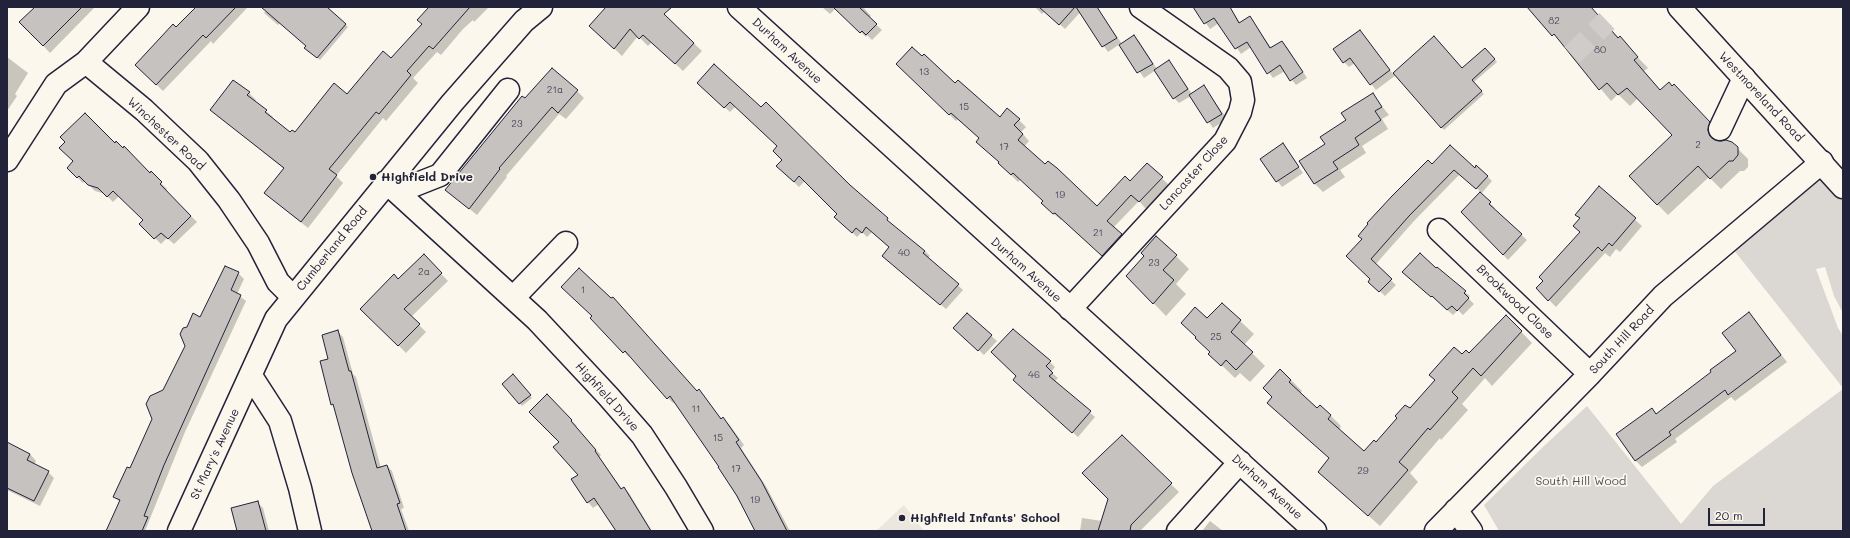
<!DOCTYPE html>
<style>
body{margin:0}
#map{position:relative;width:1850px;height:538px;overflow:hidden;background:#fbf7ec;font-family:Mali,sans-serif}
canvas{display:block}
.frame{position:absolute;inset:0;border:8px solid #22223b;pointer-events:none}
.scale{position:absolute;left:1708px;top:508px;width:57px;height:18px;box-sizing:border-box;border:2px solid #22223b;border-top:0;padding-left:5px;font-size:12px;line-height:14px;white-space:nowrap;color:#22223b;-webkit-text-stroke:3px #fbf7ec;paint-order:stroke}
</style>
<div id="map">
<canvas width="1850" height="538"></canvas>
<div class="frame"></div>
<div class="scale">20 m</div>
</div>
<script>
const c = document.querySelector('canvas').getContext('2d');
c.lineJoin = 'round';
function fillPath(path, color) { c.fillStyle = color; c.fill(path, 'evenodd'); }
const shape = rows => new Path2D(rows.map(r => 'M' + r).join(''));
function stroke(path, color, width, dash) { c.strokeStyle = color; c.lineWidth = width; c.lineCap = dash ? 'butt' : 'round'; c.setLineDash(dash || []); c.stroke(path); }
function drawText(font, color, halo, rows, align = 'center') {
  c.font = font + ' Mali,sans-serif'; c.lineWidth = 3.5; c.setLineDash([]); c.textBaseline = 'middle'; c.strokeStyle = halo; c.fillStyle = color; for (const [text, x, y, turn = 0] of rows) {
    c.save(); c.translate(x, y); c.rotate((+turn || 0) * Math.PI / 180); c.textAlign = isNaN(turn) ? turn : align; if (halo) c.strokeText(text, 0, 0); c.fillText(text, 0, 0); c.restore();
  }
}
fillPath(shape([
 [904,505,924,531,876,531]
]), '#ebe7df');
fillPath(shape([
 [1821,173,1843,200,1843,313,1834,296,1825,267,1816,269,1838,328,1843,336,1843,388,1733,249],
 [1843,389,1843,531,1499,531,1484,505,1544,446,1587,406,1681,524,1713,486]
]), '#dbd8d3');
fillPath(shape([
 [36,7,95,7,50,53,21,22],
 [197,7,248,7,213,44,211,41,163,91,136,65,176,29],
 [270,7,327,7,348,27,320,60,308,50,307,46,280,23,278,25,264,13],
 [430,7,489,7,474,22,473,20,463,29,441,55,437,52,413,78,418,83,386,121,383,118,336,176,343,183,308,228,273,200,284,169,211,110,249,93,256,100,255,102,273,117,272,119,290,133,295,134,391,59,423,24],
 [606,7,656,7,702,51,683,71,652,42,648,46,638,36,622,56,599,34],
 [822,7,863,7,871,16,869,18,882,30,872,40,867,35,866,37,835,9,830,14],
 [1035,7,1083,7,1084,8,1065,29,1045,11,1042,14],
 [1194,7,1230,7,1241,24,1250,17,1272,49,1282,42,1287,47,1307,78,1296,85,1285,71,1273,78,1251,47,1241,54,1219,23,1210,29],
 [1529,7,1589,7,1648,68,1644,71,1661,91,1684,96,1720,134,1718,142,1732,143,1748,159,1748,167,1744,171,1740,171,1721,189,1709,177,1668,215,1657,204,1673,135,1638,98,1630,106,1618,94,1611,101,1564,45],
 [1099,11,1122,44,1134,36,1139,41,1157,69,1169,61,1192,94,1204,86,1227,119,1213,128,1191,96,1179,103,1174,98,1156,70,1144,78,1120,44,1108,52,1085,20],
 [1360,31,1393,74,1434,37,1462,69,1485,49,1497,62,1474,82,1484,94,1444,130,1396,75,1376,90,1355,63,1349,67,1344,62],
 [7,57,28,73,15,94,17,96,7,111],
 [897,64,955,84,1000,118,1019,120,1026,127,1021,132,1029,141,1024,147,1097,207,1130,182,1147,164,1169,185,1146,209,1139,201,1113,228,1128,242,1109,262,1062,219,1061,220,1049,210,1044,201,1021,179,1018,182,1006,170,980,139,958,119,956,121],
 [703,88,761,108,892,225,925,251,930,256,928,258,963,290,946,309,889,261,890,248,872,232,867,237,862,232,857,237,841,222,838,214,805,181,799,187,777,166,783,160,778,147,736,106,730,112],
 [577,91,584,98,566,119,559,114,506,176,507,177,477,215,446,190,525,100],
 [1372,94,1389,115,1382,119,1388,129,1362,146,1366,153,1340,170,1345,177,1323,192,1315,184,1300,161,1326,144],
 [115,144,150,174,151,173,167,189,166,191,197,222,174,244,167,238,161,244,141,224,145,220,119,196,113,202,105,194,95,191,85,181,83,183,68,168],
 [1283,145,1303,173,1282,187,1261,159],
 [1432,166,1475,169,1487,176,1492,181,1481,194,1495,208,1494,210,1527,240,1508,260,1463,212,1481,192,1460,174,1414,221,1375,265,1396,285,1385,296,1369,281,1371,279,1348,256],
 [1599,188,1642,226,1620,252,1616,249,1610,257,1605,253,1556,307,1537,288,1581,232,1581,219,1577,215],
 [424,256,448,281,411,317,426,332,406,353,362,309,398,280],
 [1176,256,1189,269,1176,284,1186,294,1166,316,1127,276],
 [1436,270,1470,296,1468,298,1474,304,1463,315,1458,310,1453,315,1403,272],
 [238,273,244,279,237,294,246,301,185,432,145,531,105,531,106,529,108,530,120,502,114,497,130,470,186,346,188,327,201,318],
 [1222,304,1254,334,1244,345,1265,366,1250,382,1240,373,1235,378,1210,354,1208,320],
 [1749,313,1787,362,1735,401,1731,397,1675,439,1677,442,1642,467,1635,460,1652,410,1657,414,1713,373,1737,351],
 [967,314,997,341,984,355,960,333],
 [1506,316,1532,343,1492,386,1485,378,1462,404,1468,410,1441,440,1440,438,1410,473,1418,482,1380,526,1319,472,1330,459,1268,403,1291,380,1302,391,1300,394,1317,409,1330,415,1341,426,1339,430,1364,452,1376,444,1462,355,1469,354],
 [591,318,729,424,744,445,741,448,767,488,790,531,756,531,720,467,675,402,673,403,668,398,630,356,629,357],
 [338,332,343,337,353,374,356,377,381,468,387,466,392,471,404,508,401,509,409,531,372,531,335,408,332,404,330,359],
 [1050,362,1055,367,1051,372,1058,378,1054,382,1095,417,1078,437,1019,385],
 [515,378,532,398,522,406,503,384],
 [547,396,577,426,576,427,601,455,599,457,622,489,624,488,629,493,652,531,617,531,599,504,593,508,588,502,572,480,579,475,561,442],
 [1122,436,1179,492,1140,531,1080,531,1082,518,1102,521,1110,499],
 [7,444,30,454,36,461,34,465,48,472,54,478,40,506,7,490],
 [257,502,263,508,269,531,238,531],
 [1210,521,1223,531,1202,531]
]), '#0003');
const building = shape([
 [35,7,82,7,43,46,19,22,35,7],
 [196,7,236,7,206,38,203,35,156,85,135,65,173,24,176,27,196,7],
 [261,7,327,7,346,24,317,58,304,48,306,46,261,7],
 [429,7,470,7,433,49,429,46,407,71,411,75,379,114,376,112,329,169,337,175,301,222,264,193,284,168,210,110,233,80,250,92,247,95,267,110,265,112,290,132,292,130,295,132,334,83,347,94,383,51,391,58,422,24,417,20,429,7],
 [606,7,672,7,664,14,694,43,675,64,643,35,639,39,630,29,614,49,589,26,606,7],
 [833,7,859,7,877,24,866,35,862,31,860,33,833,7],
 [1039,7,1075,7,1059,25,1039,7],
 [1076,7,1097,7,1117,38,1102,47,1076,7],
 [1193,7,1230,7,1239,23,1250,16,1270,48,1282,41,1303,72,1290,81,1280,65,1267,74,1247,42,1235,49,1214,18,1204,24,1193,7],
 [1527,7,1591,7,1618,38,1620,36,1638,57,1634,60,1660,90,1669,82,1672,86,1674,84,1710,122,1708,130,1710,136,1715,140,1721,141,1726,140,1732,142,1738,147,1738,155,1733,161,1729,161,1710,179,1698,166,1657,205,1629,176,1672,135,1627,88,1618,95,1607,83,1599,90,1554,34,1552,36,1527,7],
 [1360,30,1390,70,1370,85,1350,58,1343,63,1333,49,1360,30],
 [1134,35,1153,64,1137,73,1119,45,1134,35],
 [1434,36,1462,68,1485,48,1495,59,1472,80,1482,91,1441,128,1393,73,1434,36],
 [912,47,922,56,924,54,955,83,958,80,1000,117,1007,108,1020,119,1014,125,1023,134,1018,140,1045,164,1048,161,1057,168,1097,206,1125,176,1130,181,1147,163,1163,177,1139,202,1131,195,1107,221,1122,234,1102,256,1055,213,1053,214,1041,203,1043,201,1013,173,1011,175,998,163,999,162,976,142,979,138,951,113,949,115,896,64,912,47],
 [1169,60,1188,89,1173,99,1154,70,1169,60],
 [714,64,761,107,766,102,850,185,888,218,887,220,925,251,923,253,959,284,940,305,882,256,889,247,866,227,862,233,856,228,852,233,834,217,837,214,799,176,794,182,776,166,782,160,773,151,777,146,730,102,724,108,697,83,714,64],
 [552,68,578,90,558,113,552,107,499,168,500,169,469,209,445,190,522,96,525,98,552,68],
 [1204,85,1222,114,1207,123,1189,95,1204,85],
 [1373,93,1382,107,1375,111,1381,120,1355,138,1359,145,1333,162,1338,169,1314,184,1299,161,1325,144,1320,137,1346,120,1341,113,1373,93],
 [85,113,115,143,116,141,123,148,124,146,150,173,151,171,162,182,160,184,191,216,168,239,161,233,154,239,139,224,143,220,113,191,107,197,98,188,88,185,79,176,77,178,67,168,73,161,59,148,65,142,60,137,85,113],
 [1283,143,1299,167,1276,182,1260,159,1283,143],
 [1450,145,1475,168,1476,165,1488,176,1476,189,1454,170,1409,216,1371,259,1392,279,1379,292,1368,282,1370,279,1346,256,1362,239,1358,236,1368,224,1367,223,1392,196,1428,160,1432,164,1450,145],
 [1599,186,1636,218,1612,246,1609,243,1602,251,1598,247,1548,301,1536,288,1543,281,1539,277,1580,232,1573,226,1580,218,1575,215,1599,186],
 [1480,192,1491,202,1489,204,1522,234,1503,255,1461,212,1480,192],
 [1156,236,1177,255,1163,270,1174,280,1153,304,1126,276,1144,256,1141,253,1156,236],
 [1420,253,1436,268,1437,267,1466,291,1464,293,1469,298,1457,311,1452,306,1447,310,1432,296,1431,297,1402,272,1420,253],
 [424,254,442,273,404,309,420,324,398,346,360,309,394,274,398,279,424,254],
 [225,266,239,272,231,290,241,295,164,465,144,516,148,517,142,531,106,531,120,500,113,497,127,467,130,468,152,419,146,404,150,396,163,390,185,346,180,334,183,328,187,327,193,313,200,317,225,266],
 [579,268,611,298,613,297,697,391,699,389,721,419,723,417,739,440,736,442,762,482,787,531,755,531,737,496,718,467,719,467,670,396,667,399,625,351,623,353,590,318,592,316,561,287,579,268],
 [1222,303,1241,320,1231,332,1253,352,1236,370,1226,360,1221,366,1208,354,1210,352,1195,338,1196,337,1181,323,1195,307,1207,318,1222,303],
 [1749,312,1781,355,1728,395,1725,390,1669,432,1671,435,1635,461,1616,434,1652,408,1656,414,1711,372,1710,370,1736,351,1722,333,1749,312],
 [967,313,992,335,978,351,953,328,967,313],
 [1506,315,1522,331,1481,376,1473,368,1452,392,1458,398,1430,430,1428,428,1399,462,1408,470,1368,516,1318,472,1329,458,1267,403,1272,397,1263,388,1280,369,1291,380,1289,382,1317,408,1320,405,1331,415,1328,419,1364,451,1374,440,1376,442,1397,418,1395,416,1405,405,1410,408,1435,380,1429,375,1454,347,1462,354,1466,350,1469,353,1506,315],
 [1013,329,1051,361,1046,366,1053,373,1049,376,1091,411,1072,433,1013,380,1016,376,991,352,1013,329],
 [338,330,349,371,351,371,377,468,387,465,400,503,397,504,406,531,372,531,352,473,333,404,331,405,320,361,328,359,322,335,338,330],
 [513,374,531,395,519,404,502,384,513,374],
 [547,394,572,420,571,421,596,450,595,451,621,489,624,487,651,531,616,531,594,498,587,503,571,479,578,475,553,447,559,442,529,412,547,394],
 [1122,435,1172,483,1131,525,1130,531,1098,531,1108,499,1082,473,1122,435],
 [7,442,30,454,27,460,49,471,34,501,7,488,7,442],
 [258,501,266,531,237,531,231,508,258,501]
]);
fillPath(building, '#c6c2c0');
stroke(building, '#22223b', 1);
stroke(shape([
 [1572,55,1607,21]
]), '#d0ccc9', 22, [22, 11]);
const minor = shape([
 [138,7,86,62,144,110,198,161,229,200,258,243,278,282,293,297],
 [739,7,1315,531],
 [1720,129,1744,78],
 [7,160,56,84,86,62],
 [386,182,537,320,608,396,642,435,676,487,702,531],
 [397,192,440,175,508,90],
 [1439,230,1590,374],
 [513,298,566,243],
 [1070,309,1225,141,1240,112,1243,100,1240,82,1228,68,1141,7],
 [251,376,280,421,300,488,310,531],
 [1456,510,1471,531],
 [179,531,276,319,452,103,524,21,541,7],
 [1178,531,1240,462],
 [1436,531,1590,374,1663,296,1822,162]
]);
const major = shape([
 [1679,7,1843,187]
]);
stroke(minor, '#22223b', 25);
stroke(major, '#22223b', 25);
stroke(minor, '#fbf7ec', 22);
stroke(major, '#fbf7ec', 22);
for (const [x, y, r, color] of [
 [373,177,4,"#22223b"],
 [902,518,4,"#22223b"]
]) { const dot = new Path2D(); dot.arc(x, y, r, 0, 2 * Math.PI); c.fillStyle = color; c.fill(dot); stroke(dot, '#fbf7ec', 1.5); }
drawText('10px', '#4b4a5c', null, [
 ["82",1554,21],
 ["80",1600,50],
 ["13",924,72],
 ["21a",555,90],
 ["15",964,107],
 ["23",517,124],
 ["2",1698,145],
 ["17",1004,147],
 ["19",1060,195],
 ["21",1098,233],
 ["40",904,253],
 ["23",1154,263],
 ["2a",424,272],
 ["1",583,290],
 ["25",1216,337],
 ["46",1034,375],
 ["11",696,409],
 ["15",718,438],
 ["17",736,469],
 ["29",1363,471],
 ["19",755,500]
]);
drawText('12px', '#22223b', '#fbf7ec', [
 ["Durham Avenue",787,51,43],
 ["Westmoreland Road",1761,97,47],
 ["Winchester Road",166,134,43],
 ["Lancaster Close",1194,173,-48],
 ["Cumberland Road",332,249,-51],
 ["Durham Avenue",1026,270,42],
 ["Brookwood Close",1515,302,44],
 ["South Hill Road",1622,340,-47],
 ["Highfield Drive",607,397,48],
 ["St Mary's Avenue",215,454,-65],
 ["Durham Avenue",1267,487,42]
]);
drawText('bold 12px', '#22223b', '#fbf7ec', [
 ["Highfield Drive",381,177],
 ["Highfield Infants' School",910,518]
], 'left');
drawText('12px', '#505061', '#fbf7ec', [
 ["South Hill Wood",1581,481]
]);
</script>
